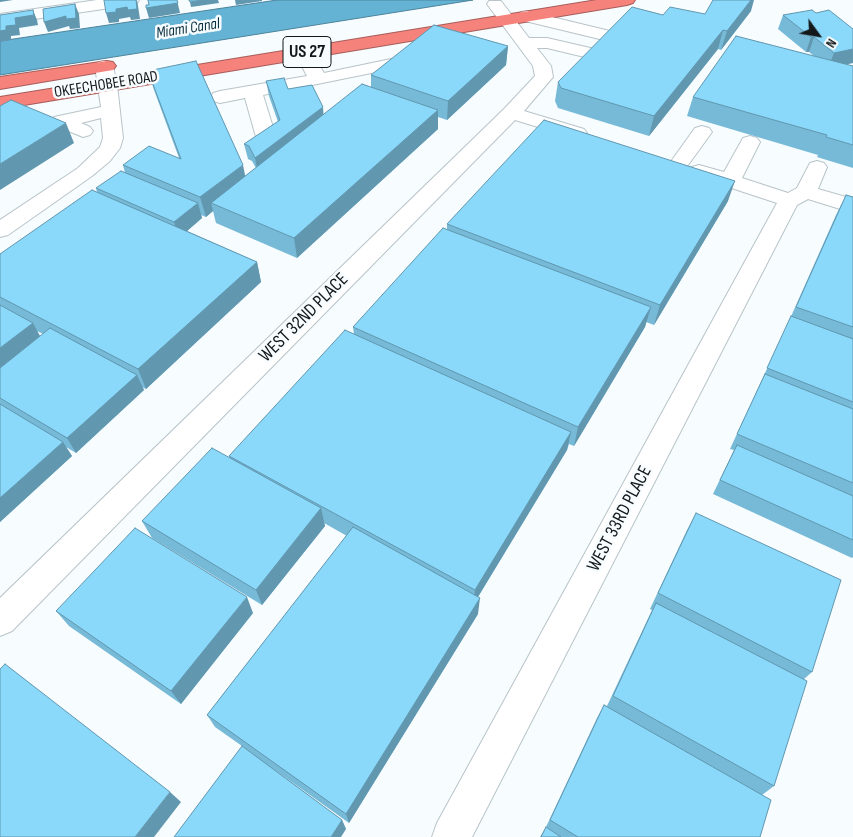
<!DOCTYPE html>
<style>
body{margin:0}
#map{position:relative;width:853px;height:837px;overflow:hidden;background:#f7fcff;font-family:"Sofia Sans Condensed",sans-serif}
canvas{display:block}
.north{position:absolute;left:793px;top:10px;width:50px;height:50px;-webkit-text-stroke:4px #f7fcff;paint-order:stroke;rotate:122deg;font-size:14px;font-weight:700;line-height:20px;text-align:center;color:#13181a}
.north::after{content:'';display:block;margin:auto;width:18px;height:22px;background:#13181a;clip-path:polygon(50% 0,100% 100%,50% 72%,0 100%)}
</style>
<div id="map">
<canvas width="853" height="837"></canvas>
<div class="north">N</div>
</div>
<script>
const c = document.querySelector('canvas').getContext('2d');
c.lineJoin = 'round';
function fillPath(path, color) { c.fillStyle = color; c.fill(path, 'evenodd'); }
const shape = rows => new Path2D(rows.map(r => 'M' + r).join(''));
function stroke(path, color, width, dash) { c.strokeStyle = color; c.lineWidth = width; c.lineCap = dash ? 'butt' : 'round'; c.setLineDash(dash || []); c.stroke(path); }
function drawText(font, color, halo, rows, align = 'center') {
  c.font = font + ' "Sofia Sans Condensed",sans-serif'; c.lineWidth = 5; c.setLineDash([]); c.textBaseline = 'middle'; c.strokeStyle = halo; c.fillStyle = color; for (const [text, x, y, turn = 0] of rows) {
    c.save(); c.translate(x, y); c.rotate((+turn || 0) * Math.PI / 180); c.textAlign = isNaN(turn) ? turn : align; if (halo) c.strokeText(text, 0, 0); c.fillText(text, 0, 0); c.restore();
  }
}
const water = shape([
 [277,0,473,0,0,75,0,41,277,0]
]);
fillPath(water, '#65b3d4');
stroke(water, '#4c849c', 1);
const minor = shape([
 [97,0,139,0,137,3,131,5,0,24,0,14,97,0],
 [489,1,501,1,529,38,547,38,599,50,602,54,599,58,593,59,547,48,537,48,551,66,553,77,524,111,584,129,587,133,584,137,577,139,515,120,12,631,0,636,0,598,504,109,535,76,533,66,487,4,489,1],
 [527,11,618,33,621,37,618,41,612,42,521,20,519,16,521,12,527,11],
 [304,48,310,49,324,73,396,58,402,59,405,63,402,67,396,68,263,95,276,137,273,141,266,143,259,141,256,137,245,98,220,103,213,101,211,97,213,93,220,91,307,76,295,53,298,49,304,48],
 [104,61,110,62,113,66,117,85,123,138,120,148,110,161,92,176,8,235,0,237,0,220,78,168,100,147,103,138,101,118,81,123,90,127,93,131,90,135,83,137,54,125,51,121,54,117,101,107,95,66,98,62,104,61],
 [702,126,709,128,712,132,686,168,679,170,672,168,669,164,672,160,695,128,702,126],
 [750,136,757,138,760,142,742,178,788,193,797,188,810,163,817,161,824,163,827,167,818,189,853,199,853,213,808,199,797,205,472,837,432,837,437,823,777,203,692,175,689,171,692,167,699,165,724,172,743,138,750,136]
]);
const highway = shape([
 [597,0,635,0,633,3,627,5,0,109,0,97,597,0],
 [107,61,113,62,116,66,113,70,0,89,0,77,107,61]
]);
stroke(minor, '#b8c4c9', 2);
stroke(highway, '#a75d5a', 2);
fillPath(minor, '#fff');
fillPath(highway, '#f6827c');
fillPath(shape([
 [751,11,721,50,718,49,649,136,558,108,555,101,558,82,663,15,705,14],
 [816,13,853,29,853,63,845,64,853,66,853,168,817,157,818,155,687,116,693,97,814,56,809,52,806,52,778,29,783,15],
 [508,46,506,65,447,120,438,117,438,129,297,258,216,223,213,211,206,217,201,215,202,218,187,231,257,262,261,282,146,389,142,387,144,390,76,453,66,447,72,456,0,522,0,254,97,192,96,188,125,173,123,165,179,158,154,90,148,71,245,176,256,168,252,161,248,159,244,144,278,122,269,96,266,81,288,89,324,115,371,87,371,75],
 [37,331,43,334,40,336],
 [846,195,853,197,853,557,852,558,713,494,734,450,730,449,789,321,836,215],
 [728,201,654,325,646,322,645,327,574,446,569,444,567,450,478,597,478,614,349,823,268,765,342,820,346,829,242,746,215,727,207,715,347,536,324,523,325,526,262,605,152,538,142,521,230,458,229,456,354,334,353,327,447,230,447,224],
 [696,513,812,672,804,679,774,786,762,795,760,837,540,837,546,827,597,718,604,705,607,706,652,610,650,609,687,530],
 [56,611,253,613,181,704,69,626]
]), '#77bad7');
fillPath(shape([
 [0,0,13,0,0,2],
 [137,0,138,6,140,19,131,20,130,17,119,19,119,22,109,23,106,13],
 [177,0,180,13,149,18,146,8],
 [203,0,218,0,219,3,191,7,190,2],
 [235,0,262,0,262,1,236,5],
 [751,0,754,0,751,11,721,50,727,31],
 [75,4,79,14,80,28,70,29,69,26,48,32,44,22],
 [33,10,37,20,38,25,19,28,20,35,11,36,11,40,0,42,0,31,15,18],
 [723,30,718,49,649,136,654,116],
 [811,37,814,37,809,52,806,52],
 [508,46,506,65,447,120,448,101],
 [853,49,853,63,828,68,834,53],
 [323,107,324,122,258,174,255,158],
 [438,110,438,129,297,258,294,238],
 [66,123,74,143,0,190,0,164],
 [243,165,247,185,211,203,213,211,206,217,200,197],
 [735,181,728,201,654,325,660,305],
 [198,203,202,218,179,238,174,222],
 [257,262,261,282,146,389,138,369],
 [651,307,645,327,574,446,578,427],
 [33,323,41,338,0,371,0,348],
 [137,375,144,390,76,453,67,438],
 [571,432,567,450,473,605,475,590],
 [63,442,72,456,0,522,0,498],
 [321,508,325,526,262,605,256,590],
 [247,597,253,613,181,704,171,691],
 [480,598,478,614,349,823,346,814],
 [170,792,181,802,154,837,135,837],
 [342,820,346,829,341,837,331,837]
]), '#6197af');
const building = shape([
 [104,0,136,0,137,9,128,10,127,7,116,9,116,12,106,13,104,0],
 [148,0,177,0,178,3,146,8,146,5,149,5,148,0],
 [189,0,203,0,190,2,189,0],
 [713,0,751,0,727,31,723,30,654,116,561,88,558,82,632,7,663,15,670,7,705,14,713,0],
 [75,4,76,18,66,19,66,16,44,22,43,9,75,4],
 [33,10,34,15,15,18,16,25,6,26,6,30,0,31,0,15,33,10],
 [812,10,816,13,829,10,853,29,853,49,834,53,814,37,811,37,783,15,812,10],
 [434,25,508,46,448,101,371,75,434,25],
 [736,36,853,66,853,145,826,137,827,135,693,97,736,36],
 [196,61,243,165,200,197,123,165,149,146,181,159,148,71,196,61],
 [284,78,288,89,312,85,323,107,255,158,249,146,244,144,280,120,266,81,284,78],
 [362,84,438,110,294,238,211,203,362,84],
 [11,100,66,123,0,164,0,106,11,100],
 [544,120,735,181,660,305,447,224,544,120],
 [121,171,198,203,174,222,96,188,121,171],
 [92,190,257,262,138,369,0,297,0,254,92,190],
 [846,195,853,197,853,327,796,307,846,195],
 [443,228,651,307,578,427,353,327,443,228],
 [0,305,33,323,0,348,0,305],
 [791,316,853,339,853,402,767,368,791,316],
 [50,328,137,375,67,438,0,398,0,368,50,328],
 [345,330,571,432,475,590,229,456,345,330],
 [765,374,853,409,853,483,737,434,765,374],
 [0,404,63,442,0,498,0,404],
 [737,445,853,496,853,540,720,480,737,445],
 [212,448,321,508,256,590,142,521,212,448],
 [696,513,841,580,812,672,658,593,696,513],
 [353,527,480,598,346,814,207,715,353,527],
 [135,528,247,597,171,691,56,611,135,528],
 [656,603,807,681,774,786,613,696,656,603],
 [5,664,170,792,135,837,0,837,0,669,5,664],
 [604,705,771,800,760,837,578,837,550,820,604,705],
 [242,746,342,820,331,837,174,837,242,746],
 [546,827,561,837,541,837,546,827]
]);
fillPath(building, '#8ad8fa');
stroke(building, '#6197af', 1);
drawText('italic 16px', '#0d3240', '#f7fcff', [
 ["Miami Canal",188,29,-9]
]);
drawText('16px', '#13181a', '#f7fcff', [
 ["OKEECHOBEE ROAD",106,85,-9]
]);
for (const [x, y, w] of [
 [307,52,48]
]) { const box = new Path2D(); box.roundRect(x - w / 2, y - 15.5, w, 31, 4); c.fillStyle = '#f7fcff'; c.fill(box); stroke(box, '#13181a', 1); }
drawText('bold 18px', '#13181a', null, [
 ["US 27",307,52]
]);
drawText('19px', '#13181a', '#f7fcff', [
 ["WEST 32ND PLACE",304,318,-45],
 ["WEST 33RD PLACE",620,519,-62]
]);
</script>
